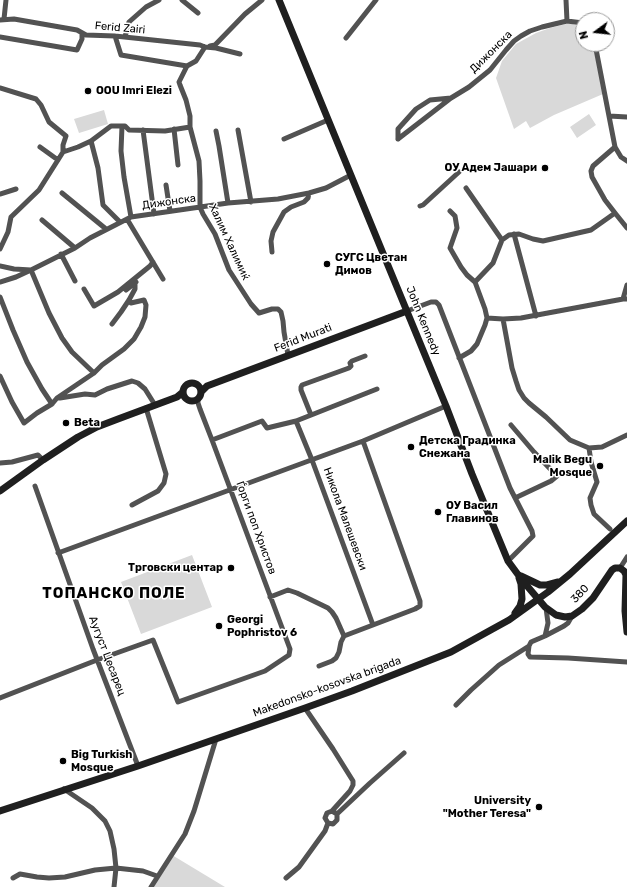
<!DOCTYPE html>
<meta charset="utf-8">
<style>
body{margin:0}
#map{position:relative;width:627px;height:887px;overflow:hidden;background:#fff;font-family:Rubik,sans-serif}
canvas{display:block}
.north{position:absolute;left:575px;top:12px;width:40px;height:40px;box-sizing:border-box;background:#fff;border:1px solid #999;border-radius:50%;rotate:255deg;font-size:11px;font-weight:700;line-height:16px;text-align:center;color:#000}
.north::after{content:'';display:block;margin:auto;width:14px;height:18px;background:#000;clip-path:polygon(50% 0,100% 100%,50% 72%,0 100%)}
</style>
<div id="map">
<canvas width="627" height="887"></canvas>
<div class="north">N</div>
</div>
<script>
const c = document.querySelector('canvas').getContext('2d');
c.lineJoin = 'round';
function fillPath(path, color) { c.fillStyle = color; c.fill(path, 'evenodd'); }
const shape = rows => new Path2D(rows.map(r => 'M' + r).join(''));
function stroke(path, color, width, dash) { c.strokeStyle = color; c.lineWidth = width; c.lineCap = dash ? 'butt' : 'round'; c.setLineDash(dash || []); c.stroke(path); }
function drawText(font, color, halo, rows, align = 'center') {
  c.font = font + ' Rubik,sans-serif'; c.lineWidth = 3; c.setLineDash([]); c.textBaseline = 'middle'; c.strokeStyle = halo; c.fillStyle = color; for (const [text, x, y, turn = 0] of rows) {
    c.save(); c.translate(x, y); c.rotate((+turn || 0) * Math.PI / 180); c.textAlign = isNaN(turn) ? turn : align; if (halo) c.strokeText(text, 0, 0); c.fillText(text, 0, 0); c.restore();
  }
}
fillPath(shape([
 [570,23,583,28,583,44,593,44,603,94,554,115,530,128,526,121,514,129,496,78,502,61,516,44,536,33,550,28],
 [104,110,108,124,79,133,74,119],
 [589,114,596,125,577,138,570,127],
 [192,555,212,607,141,634,121,582],
 [172,855,225,887,151,887]
]), '#d9d9d9');
stroke(shape([
 [182,0,198,13],
 [566,0,567,21],
 [4,19,6,0],
 [0,20,14,19,77,30,86,35,115,36,200,45,205,47,216,48,240,54],
 [115,36,121,55,187,66],
 [0,37,77,50,82,39,82,33],
 [125,37,129,22,146,7,159,0],
 [346,38,376,0],
 [595,44,615,147,621,157,627,161],
 [210,46,215,45,245,14,262,0],
 [205,47,196,61,187,66,179,82,180,85,186,100,190,116,190,127,199,161,200,181,200,207,203,214,215,234,229,270,251,304,259,313,272,309,278,309,281,312,283,321,284,332,288,355],
 [0,88,36,99,41,105,49,122,66,136,63,145,63,152],
 [609,116,627,117],
 [122,126,121,151,124,177,131,217],
 [174,129,178,165],
 [143,130,154,214],
 [238,130,251,202],
 [216,131,219,146,228,203],
 [284,139,328,120],
 [398,139,451,98,469,87,490,70,506,50,514,41,521,36,530,31,542,27,567,21,583,23],
 [398,139,398,129,416,109,430,100,451,98],
 [91,141,98,168,103,205,120,222],
 [40,147,58,160],
 [63,152,78,147,91,141,111,126,125,126,129,130,165,131,190,127],
 [166,185,170,211],
 [466,188,502,240,509,235,519,234,533,239,543,241,591,230,615,213,605,200,592,177,591,171,593,166,615,147],
 [62,193,106,229],
 [0,194,16,189],
 [420,206,423,205,459,172],
 [450,211,455,216,457,228,450,248,461,267,467,275,475,282,485,309,487,318,485,325,477,344,471,351,459,358],
 [615,213,627,228],
 [127,219,163,279],
 [42,220,75,248],
 [514,234,536,316],
 [0,249,8,232,11,217,39,190,63,152],
 [272,252,271,241,273,232,284,212,291,207,304,202,308,198,309,193],
 [61,254,75,281],
 [0,266,14,269,31,270,49,313,62,338,72,352,94,373],
 [0,282,16,277,31,270,75,248,90,238,131,217,228,203,278,199,309,193,326,188,351,175],
 [475,282,493,263,502,240],
 [84,289,94,306,118,292,150,266,153,262],
 [126,290,135,283,136,282],
 [0,297,13,330,27,362,42,389,52,404],
 [623,299,627,285],
 [407,311,431,302,436,302,439,305,510,488,532,531,533,536,508,561],
 [487,318,503,319,521,318,623,299,627,299],
 [503,319,512,368,516,381,519,390,524,398,529,403,546,417,570,440,589,448,602,447,627,435],
 [112,324,121,312,129,300,135,289,135,283],
 [0,376,12,402,24,423,37,413,52,404,57,398,94,373,102,365,124,349,134,339,141,327,145,317,146,305,144,300,131,303,129,300],
 [60,398,85,394,95,395,107,389,132,381,138,383,145,389,155,405],
 [311,415,301,390,301,387,302,385,349,368,351,366,350,363,352,361,365,356],
 [296,421,312,460,373,625],
 [511,425,534,452,557,476,551,481,515,498],
 [212,440,262,421,267,428,296,421,377,389],
 [589,448,591,462,597,482,590,498,591,505,594,514,610,529],
 [0,463,12,462,38,455,43,460],
 [35,486,93,649,138,766],
 [132,505,158,491,164,483,166,474,146,408],
 [58,553,363,441,446,406],
 [620,568,627,557],
 [270,597,288,590,297,593,328,608,332,612,336,618,344,636,341,642,339,652,336,658,332,661,319,666],
 [344,636,415,609,420,606,420,601,363,441],
 [545,636,548,623,546,608],
 [529,646,528,654,530,657,568,658,627,662],
 [0,698,97,660,153,640,178,702,265,671,289,655,290,649,212,440,200,409,198,403,198,400],
 [456,705,471,690,499,665,529,646,531,642,545,636,564,626,568,623,572,616],
 [305,708,333,749,353,781,353,785,350,791,332,811,327,813,325,818,328,823,333,824,337,820,337,814,332,811],
 [64,789,92,808,105,821,110,831,114,849,116,868,114,887],
 [337,814,370,783,404,753],
 [13,878,20,874,37,877,49,878,65,877,95,870,116,868,143,871,157,876],
 [286,878,299,867,325,831,328,823],
 [151,887,185,834,194,811,216,739]
]), '#525252', 5);
stroke(shape([
 [279,0,380,246,446,406,472,474,508,561,522,580,545,607,556,615,565,617,572,616,582,609,593,598,612,570,615,568,620,568,624,571,626,575,625,611,627,632],
 '183 392a9 9 0 1 1 18 0a9 9 0 1 1-18 0Z',
 [201,392,207,386,407,311],
 [0,491,43,460,78,437,97,427,118,419,177,397,183,392],
 [521,576,540,585,547,585,558,582],
 [515,613,520,606,522,599,521,584,519,578],
 [0,811,138,766,305,708,352,691,451,652,489,631,509,620,548,592,570,574,627,521]
]), '#1f1f1f', 7);
for (const [x, y, r, color] of [
 [88,91,4,"#000"],
 [545,168,4,"#000"],
 [327,264,4,"#000"],
 [66,423,4,"#000"],
 [411,447,4,"#000"],
 [600,466,4,"#000"],
 [438,512,4,"#000"],
 [231,568,4,"#000"],
 [219,626,4,"#000"],
 [63,761,4,"#000"],
 [539,807,4,"#000"]
]) { const dot = new Path2D(); dot.arc(x, y, r, 0, 2 * Math.PI); c.fillStyle = color; c.fill(dot); stroke(dot, '#fff', 1.5); }
drawText('11px', '#000', '#fff', [
 ["Ferid Zairi",120,28,5],
 ["Дижонска",491,52,-45],
 ["Дижонска",169,202,-8],
 ["Халим Халимиќ",229,242,65],
 ["John Kennedy",423,321,68],
 ["Ferid Murati",303,338,-21],
 ["Никола Малешевски",345,519,70],
 ["Ѓорги поп Христов",256,528,70],
 ["380",580,594,-46],
 ["Аугуст Цесарец",107,656,69],
 ["Makedonsko-kosovska brigada",327,687,-20]
]);
drawText('bold 11px', '#000', '#fff', [
 ["OOU Imri Elezi",96,91],
 ["ОУ Адем Јашари",537,168,"right"],
 ["СУГС Цветан",335,258],
 ["Димов",335,271],
 ["Beta",74,423],
 ["Детска Градинка",419,441],
 ["Снежана",419,454],
 ["Malik Begu",592,460,"right"],
 ["Mosque",592,473,"right"],
 ["ОУ Васил",446,506],
 ["Главинов",446,519],
 ["Трговски центар",223,568,"right"],
 ["Georgi",227,620],
 ["Pophristov 6",227,633],
 ["Big Turkish",71,755],
 ["Mosque",71,768],
 ["University",531,801,"right"],
 ["\"Mother Teresa\"",531,814,"right"]
], 'left');
c.letterSpacing = '1px';
drawText('bold 15px', '#000', '#fff', [
 ["ТОПАНСКО ПОЛЕ",114,594]
]);
c.letterSpacing = '0px';
</script>
